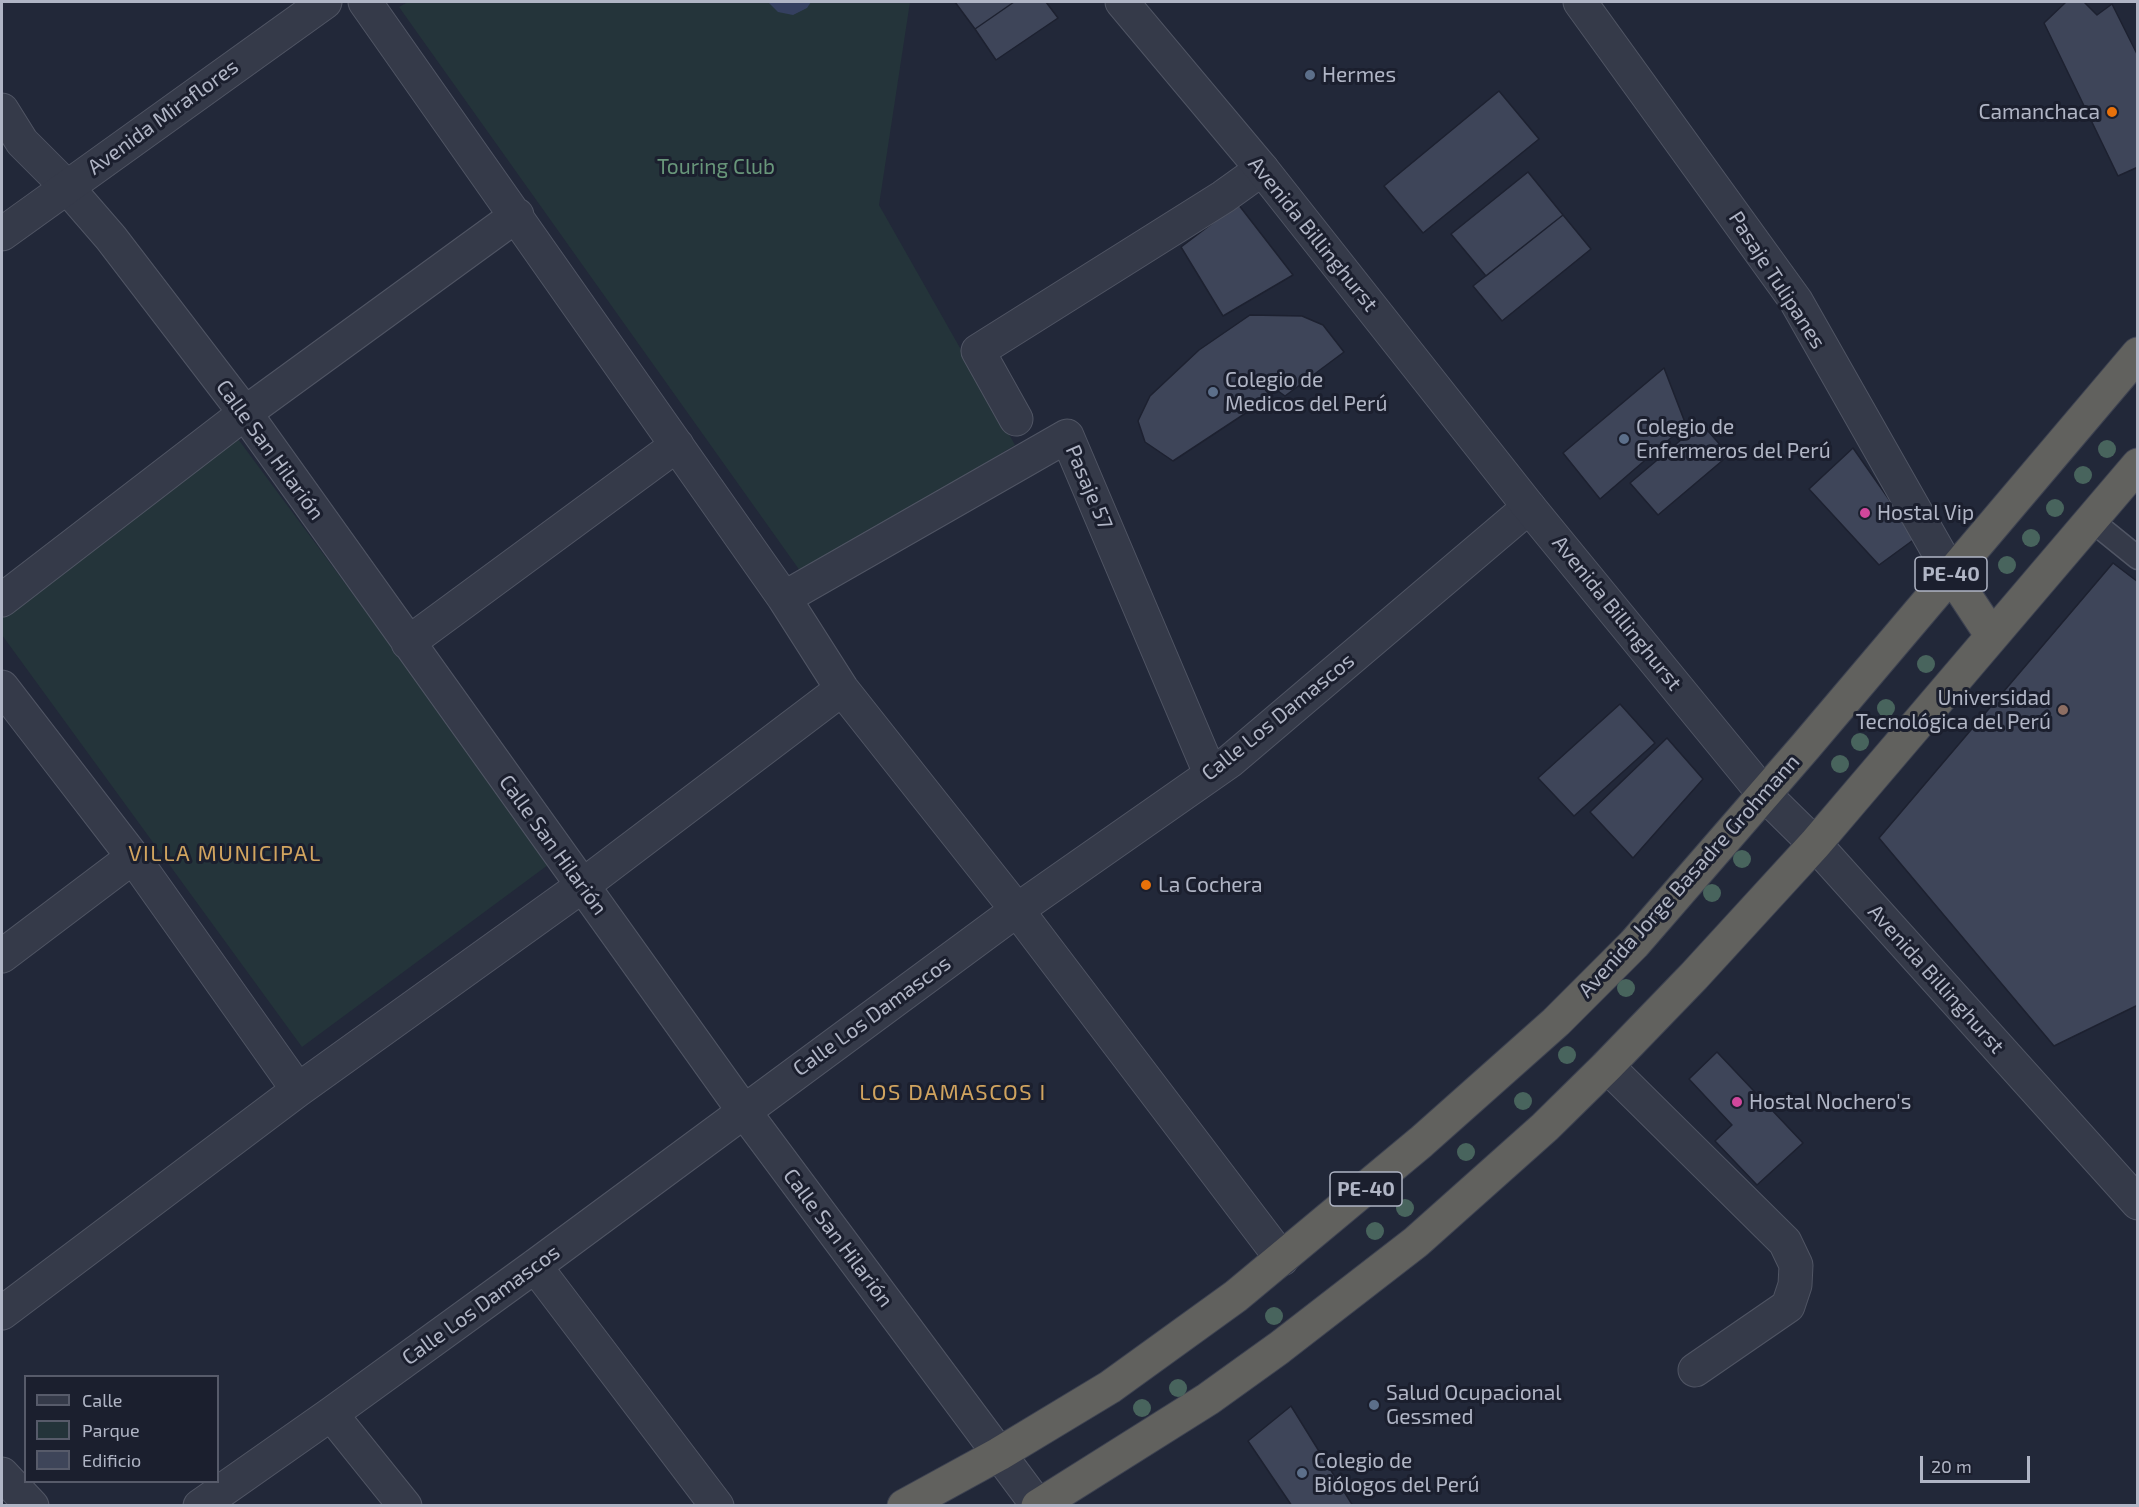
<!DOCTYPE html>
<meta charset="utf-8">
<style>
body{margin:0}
#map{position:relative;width:2139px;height:1507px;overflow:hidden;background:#222839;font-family:"Exo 2",sans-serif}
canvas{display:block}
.frame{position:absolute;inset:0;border:3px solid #b0b5c5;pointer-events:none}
.legend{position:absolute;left:24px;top:1375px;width:195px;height:108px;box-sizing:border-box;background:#1b1f2e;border:2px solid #575b6a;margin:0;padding:8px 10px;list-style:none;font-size:18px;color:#b0b5c5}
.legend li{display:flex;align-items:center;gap:12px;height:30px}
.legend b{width:30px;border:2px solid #575b6a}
.scale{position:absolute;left:1920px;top:1456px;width:110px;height:27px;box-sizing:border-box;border:3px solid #b0b5c5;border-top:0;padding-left:8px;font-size:18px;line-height:21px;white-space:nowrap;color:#b0b5c5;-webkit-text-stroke:4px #1b1f2e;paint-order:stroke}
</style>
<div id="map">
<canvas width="2139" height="1507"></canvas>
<div class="frame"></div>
<ul class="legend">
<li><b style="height:8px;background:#353a49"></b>Calle</li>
<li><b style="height:16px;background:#24343a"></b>Parque</li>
<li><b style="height:16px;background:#3e4559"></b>Edificio</li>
</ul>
<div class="scale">20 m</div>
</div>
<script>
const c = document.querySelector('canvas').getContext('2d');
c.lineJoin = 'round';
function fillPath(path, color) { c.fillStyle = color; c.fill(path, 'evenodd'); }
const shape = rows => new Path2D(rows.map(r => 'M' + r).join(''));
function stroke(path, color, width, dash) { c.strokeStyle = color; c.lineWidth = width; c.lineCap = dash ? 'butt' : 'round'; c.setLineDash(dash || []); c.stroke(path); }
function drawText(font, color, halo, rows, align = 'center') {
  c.font = font + ' "Exo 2",sans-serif'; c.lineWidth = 6; c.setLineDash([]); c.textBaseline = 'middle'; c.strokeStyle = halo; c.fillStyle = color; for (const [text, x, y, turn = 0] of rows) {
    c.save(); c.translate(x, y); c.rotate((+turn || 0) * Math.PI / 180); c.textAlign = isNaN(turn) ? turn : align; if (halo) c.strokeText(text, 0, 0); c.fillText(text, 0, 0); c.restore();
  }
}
fillPath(shape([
 [408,2,910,2,879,205,1015,445,803,575,399,7],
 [238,439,552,862,302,1047,2,635,2,612]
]), '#24343a');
fillPath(shape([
 [768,2,811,2,807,8,793,15,778,12]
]), '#354060');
const building = shape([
 [955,2,1014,2,975,29,955,2],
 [1014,2,1046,2,1058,18,996,60,975,29,1014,2],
 [2066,2,2084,2,2097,15,2112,4,2138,56,2138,167,2118,176,2044,23,2066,2],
 [1499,91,1539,139,1423,233,1384,186,1499,91],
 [1528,172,1563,215,1486,276,1451,234,1528,172],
 [1238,204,1293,275,1223,316,1181,247,1238,204],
 [1563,215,1591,249,1502,321,1473,286,1563,215],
 [1250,315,1302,316,1323,325,1344,352,1285,396,1274,388,1261,403,1173,461,1145,442,1138,421,1150,396,1199,350,1250,315],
 [1664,368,1686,425,1600,499,1563,453,1664,368],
 [1701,423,1729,455,1658,515,1630,483,1701,423],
 [1853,448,1916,538,1879,565,1809,489,1853,448],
 [2113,563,2138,582,2138,1005,2054,1046,1879,838,2113,563],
 [1620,704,1655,743,1574,816,1538,778,1620,704],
 [1667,738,1703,779,1633,858,1590,812,1667,738],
 [1717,1052,1803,1143,1757,1185,1715,1141,1732,1125,1689,1079,1717,1052],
 [1291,1406,1353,1506,1292,1506,1248,1441,1291,1406]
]);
fillPath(building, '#3e4559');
stroke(building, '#1d2130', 1.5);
const service = shape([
 [2091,520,2138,558]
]);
const minor = shape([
 [365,2,784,598,842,689,1017,910,1282,1259],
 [1580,2,1796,301,1951,574],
 [2,110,22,142,66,186,111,238,245,413,743,1110,1038,1506],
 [1016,419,978,351,1223,197,1262,169],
 [784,598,1067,436,1210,773],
 [2,600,245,413,517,215],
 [408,643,677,445],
 [2,687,133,857,298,1090],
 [2,956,133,857],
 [1607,1066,1785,1242,1796,1265,1795,1285,1788,1306,1695,1370],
 [535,1266,717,1506],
 [2,1313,298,1090,582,886,842,689],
 [331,1414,405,1506],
 [2,1474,32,1506],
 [200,1506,331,1414,535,1266,1017,910,1230,761,1529,507]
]);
const tertiary = shape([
 [1122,2,1262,169,1529,507,1764,794,1815,844,2138,1203],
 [2,234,325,2]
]);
const trunk = shape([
 [1951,574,1992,636],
 [904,1506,999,1454,1110,1387,1236,1296,1421,1142,1556,1022,1634,944,1805,747,2138,354],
 [1038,1506,1208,1399,1279,1348,1416,1242,1545,1127,1607,1066,1694,976,1815,844,2138,465]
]);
stroke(service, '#505564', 25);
stroke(minor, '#505564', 35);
stroke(tertiary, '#505564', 35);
stroke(trunk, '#3d4251', 35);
stroke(service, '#353a49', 22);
stroke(minor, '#353a49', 33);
stroke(tertiary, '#353a49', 33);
stroke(trunk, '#61615e', 33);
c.fillStyle = '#48645d';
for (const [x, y] of [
 [2107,449],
 [2083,475],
 [2055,508],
 [2031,538],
 [2007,565],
 [1926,664],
 [1886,708],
 [1860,742],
 [1840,764],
 [1742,859],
 [1712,893],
 [1626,988],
 [1567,1055],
 [1523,1101],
 [1466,1152],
 [1405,1208],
 [1375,1231],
 [1274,1316],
 [1178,1388],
 [1142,1408]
]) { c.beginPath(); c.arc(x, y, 9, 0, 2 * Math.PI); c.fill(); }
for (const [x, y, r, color] of [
 [1310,75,6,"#5c6f8a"],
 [2112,112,6,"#e8710a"],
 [1213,392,6,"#5c6f8a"],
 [1624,439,6,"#5c6f8a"],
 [1865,513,6,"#d1479c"],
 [2063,710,6,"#8d6e63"],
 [1146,885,6,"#e8710a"],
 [1737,1102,6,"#d1479c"],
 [1374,1405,6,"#5c6f8a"],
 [1302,1473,6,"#5c6f8a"]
]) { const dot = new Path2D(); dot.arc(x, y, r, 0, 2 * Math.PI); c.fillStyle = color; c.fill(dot); stroke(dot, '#1b1f2e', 2); }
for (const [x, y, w] of [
 [1951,574,72],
 [1366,1189,72]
]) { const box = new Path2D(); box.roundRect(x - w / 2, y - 17, w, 34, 4.5); c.fillStyle = '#1b1f2e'; c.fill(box); stroke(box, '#b0b5c5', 1.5); }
drawText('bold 20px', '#b0b5c5', null, [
 ["PE-40",1951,574],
 ["PE-40",1366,1189]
]);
drawText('21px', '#b0b5c5', '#1b1f2e', [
 ["Hermes",1322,75],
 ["Camanchaca",2100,112,"right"],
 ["Colegio de",1225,380],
 ["Medicos del Perú",1225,404],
 ["Colegio de",1636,427],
 ["Enfermeros del Perú",1636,451],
 ["Hostal Vip",1877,513],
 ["Universidad",2051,698,"right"],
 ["Tecnológica del Perú",2051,722,"right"],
 ["La Cochera",1158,885],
 ["Hostal Nochero's",1749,1102],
 ["Salud Ocupacional",1386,1393],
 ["Gessmed",1386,1417],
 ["Colegio de",1314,1461],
 ["Biólogos del Perú",1314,1485]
], 'left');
drawText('21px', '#b0b5c5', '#1b1f2e', [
 ["Avenida Miraflores",163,117,-36],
 ["Avenida Billinghurst",1313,234,51],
 ["Pasaje Tulipanes",1777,280,57],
 ["Calle San Hilarión",270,450,54],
 ["Pasaje 57",1089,487,67],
 ["Avenida Billinghurst",1617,613,51],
 ["Calle Los Damascos",1278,717,-39],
 ["Calle San Hilarión",553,845,54],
 ["Avenida Jorge Basadre Grohmann",1689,876,-48],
 ["Avenida Billinghurst",1936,979,48],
 ["Calle Los Damascos",872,1016,-36],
 ["Calle San Hilarión",838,1238,53],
 ["Calle Los Damascos",481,1305,-36]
]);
drawText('21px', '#68967a', '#1b1f2e', [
 ["Touring Club",716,167]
]);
c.letterSpacing = '1.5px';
drawText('22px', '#d1a45f', '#1b1f2e', [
 ["VILLA MUNICIPAL",225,854],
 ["LOS DAMASCOS I",953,1093]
]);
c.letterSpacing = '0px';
</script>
